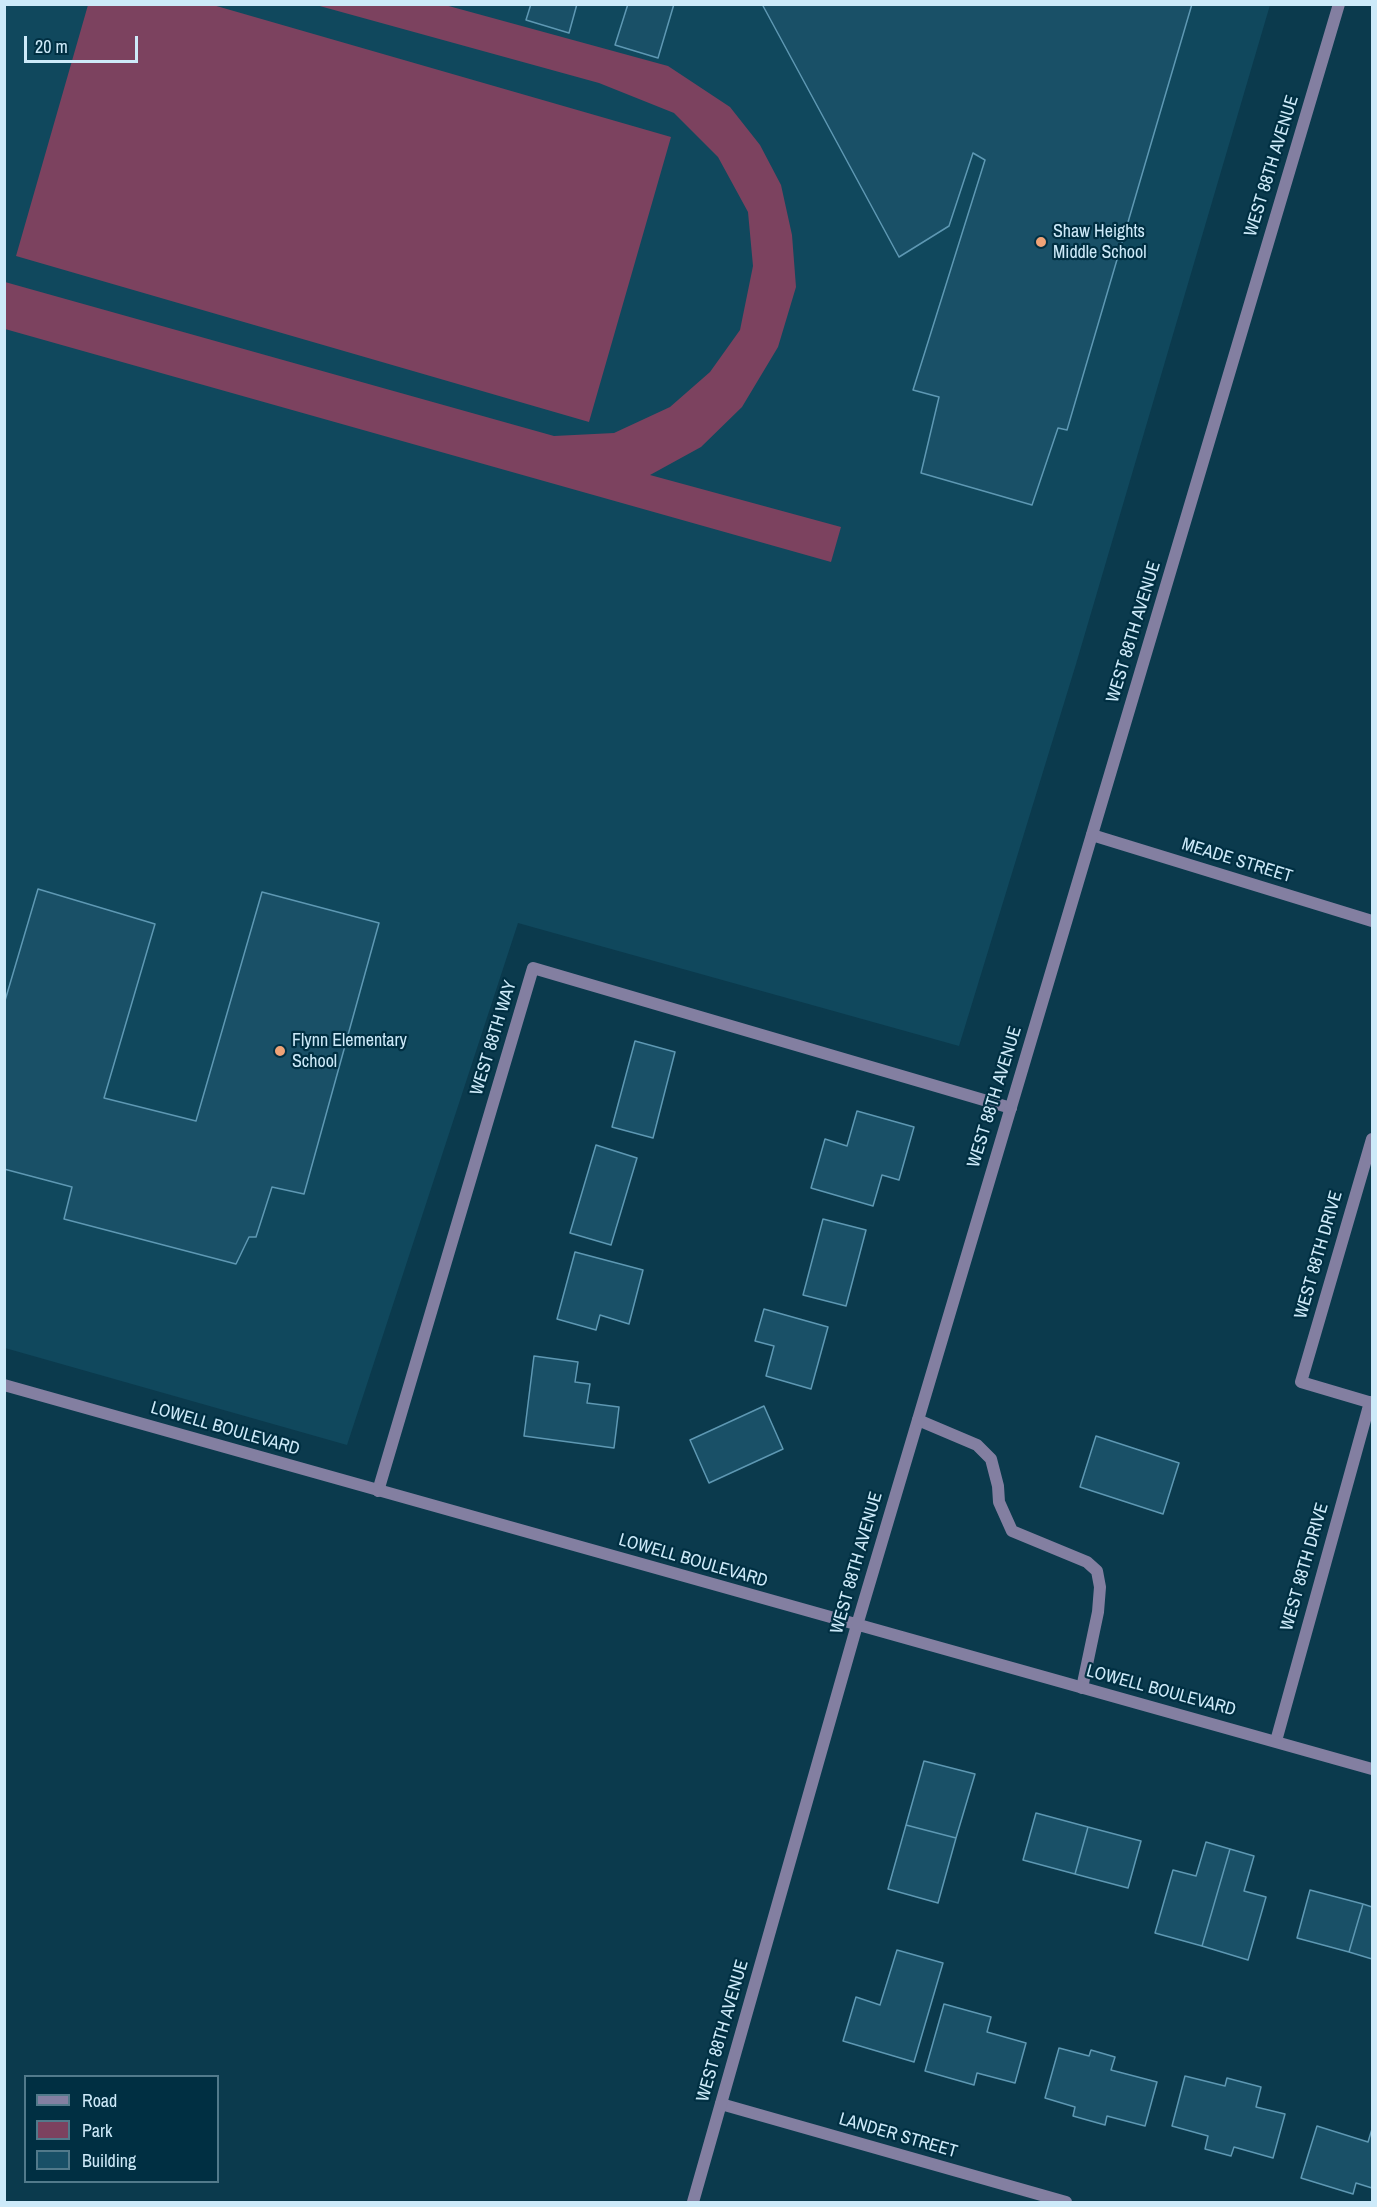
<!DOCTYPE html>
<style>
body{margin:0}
#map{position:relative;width:1377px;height:2207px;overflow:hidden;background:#0b3a4d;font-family:"Archivo Narrow",sans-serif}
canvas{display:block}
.frame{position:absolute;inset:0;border:6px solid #cdeaf9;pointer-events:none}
.legend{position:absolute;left:24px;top:2075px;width:195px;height:108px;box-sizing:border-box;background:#002f42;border:2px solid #527a8b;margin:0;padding:8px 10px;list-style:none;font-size:18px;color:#cdeaf9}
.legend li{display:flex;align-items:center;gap:12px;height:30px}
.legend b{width:30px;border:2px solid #527a8b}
.scale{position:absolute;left:24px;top:36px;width:114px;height:27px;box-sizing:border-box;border:3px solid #cdeaf9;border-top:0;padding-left:8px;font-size:18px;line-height:21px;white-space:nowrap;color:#cdeaf9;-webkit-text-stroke:4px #002f42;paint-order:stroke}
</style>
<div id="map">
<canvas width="1377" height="2207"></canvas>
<div class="frame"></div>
<ul class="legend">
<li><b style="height:8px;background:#837fa1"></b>Road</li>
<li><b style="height:16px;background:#7c425f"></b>Park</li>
<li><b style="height:16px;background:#195067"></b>Building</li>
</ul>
<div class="scale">20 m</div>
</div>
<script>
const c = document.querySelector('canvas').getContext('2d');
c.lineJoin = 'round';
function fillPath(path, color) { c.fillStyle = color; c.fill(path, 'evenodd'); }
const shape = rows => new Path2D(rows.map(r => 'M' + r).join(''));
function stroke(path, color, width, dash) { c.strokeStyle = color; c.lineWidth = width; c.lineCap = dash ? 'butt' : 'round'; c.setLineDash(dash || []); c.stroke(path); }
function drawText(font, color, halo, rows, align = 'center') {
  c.font = font + ' "Archivo Narrow",sans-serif'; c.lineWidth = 4.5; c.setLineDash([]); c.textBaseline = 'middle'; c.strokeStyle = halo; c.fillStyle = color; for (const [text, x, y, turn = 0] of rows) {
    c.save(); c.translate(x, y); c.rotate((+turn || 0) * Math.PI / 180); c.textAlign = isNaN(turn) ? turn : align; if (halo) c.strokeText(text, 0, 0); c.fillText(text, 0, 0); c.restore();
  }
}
fillPath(shape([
 [4,5,1270,5,1076,664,959,1046,518,923,347,1445,5,1348]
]), '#10485d');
fillPath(shape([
 [88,5,213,5,671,137,589,422,16,256],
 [316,5,445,5,668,66,730,107,760,145,781,185,792,235,796,287,778,347,742,407,701,447,650,475,841,527,831,562,5,329,5,282,554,436,614,433,670,407,710,372,740,330,753,266,748,212,718,157,674,113,599,83]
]), '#7c425f');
const building = shape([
 [531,4,577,4,569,33,526,20,531,4],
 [628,4,674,4,658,58,615,45,628,4],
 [762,4,1192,4,1067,430,1058,428,1032,505,921,473,939,397,913,390,985,160,973,153,949,226,899,257,762,4],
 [38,889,155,924,104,1098,196,1121,262,892,379,923,304,1194,272,1187,256,1237,249,1237,236,1264,64,1219,72,1187,4,1169,4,1004,38,889],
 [635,1041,675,1052,653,1138,612,1127,635,1041],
 [857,1111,914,1127,899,1180,882,1175,873,1206,811,1188,825,1139,847,1146,857,1111],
 [596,1145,637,1158,611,1245,570,1233,596,1145],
 [823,1219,866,1230,846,1306,803,1295,823,1219],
 [575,1252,643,1270,629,1324,600,1315,596,1330,557,1319,575,1252],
 [764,1309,828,1327,811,1389,766,1376,774,1346,755,1341,764,1309],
 [534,1356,578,1362,575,1382,590,1384,587,1403,619,1407,614,1448,524,1436,534,1356],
 [764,1406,783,1449,709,1483,690,1440,764,1406],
 [1096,1436,1179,1463,1163,1514,1080,1487,1096,1436],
 [924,1761,975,1774,956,1838,906,1825,924,1761],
 [1036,1813,1088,1827,1075,1874,1023,1860,1036,1813],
 [906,1825,956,1838,938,1903,888,1889,906,1825],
 [1088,1827,1141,1841,1128,1888,1075,1874,1088,1827],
 [1206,1842,1230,1849,1202,1946,1155,1933,1173,1870,1196,1876,1206,1842],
 [1230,1849,1254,1856,1244,1891,1266,1897,1248,1960,1202,1946,1230,1849],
 [1310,1890,1363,1904,1349,1952,1297,1938,1310,1890],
 [1363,1904,1372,1907,1372,1959,1349,1952,1363,1904],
 [897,1950,943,1963,914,2062,843,2041,856,1997,880,2005,897,1950],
 [944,2004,991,2017,987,2032,1026,2043,1015,2083,977,2073,974,2085,925,2071,944,2004],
 [1059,2048,1089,2056,1091,2050,1115,2057,1111,2070,1157,2082,1145,2126,1107,2116,1105,2125,1073,2116,1075,2107,1045,2098,1059,2048],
 [1185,2076,1225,2086,1227,2078,1261,2087,1256,2107,1285,2114,1273,2158,1234,2147,1231,2156,1205,2149,1208,2136,1172,2126,1185,2076],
 [1317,2126,1368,2142,1372,2129,1372,2188,1356,2183,1353,2194,1301,2178,1317,2126]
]);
fillPath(building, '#195067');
stroke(building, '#5e98b3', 1.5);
stroke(shape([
 [918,1420,977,1445,991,1459,998,1486,999,1502,1012,1531,1087,1562,1097,1571,1100,1587,1098,1612,1082,1688]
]), '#837fa1', 12);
stroke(shape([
 [1092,835,1372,921],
 [1372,1139,1301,1382,1372,1403],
 [378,1491,533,968,1011,1108],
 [1276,1741,1370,1402],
 [721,2104,1066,2202]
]), '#837fa1', 12);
stroke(shape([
 [4,1385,1372,1769],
 [693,2202,857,1625,1339,4]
]), '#837fa1', 12);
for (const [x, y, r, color] of [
 [1041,242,6,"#efa377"],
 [280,1051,6,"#efa377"]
]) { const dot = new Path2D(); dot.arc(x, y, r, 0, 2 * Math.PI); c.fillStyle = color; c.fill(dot); stroke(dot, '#002f42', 2); }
drawText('18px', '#cdeaf9', '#002f42', [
 ["WEST 88TH AVENUE",1272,166,-73],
 ["WEST 88TH AVENUE",1134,632,-73],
 ["MEADE STREET",1237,861,17],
 ["WEST 88TH WAY",494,1038,-73],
 ["WEST 88TH AVENUE",995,1097,-73],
 ["WEST 88TH DRIVE",1319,1255,-74],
 ["LOWELL BOULEVARD",225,1429,16],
 ["LOWELL BOULEVARD",693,1561,16],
 ["WEST 88TH AVENUE",857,1563,-74],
 ["WEST 88TH DRIVE",1305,1567,-74],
 ["LOWELL BOULEVARD",1161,1691,15],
 ["WEST 88TH AVENUE",723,2031,-74],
 ["LANDER STREET",898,2136,16]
]);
drawText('18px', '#cdeaf9', '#002f42', [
 ["Shaw Heights",1053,232],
 ["Middle School",1053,253],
 ["Flynn Elementary",292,1041],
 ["School",292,1062]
], 'left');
</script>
